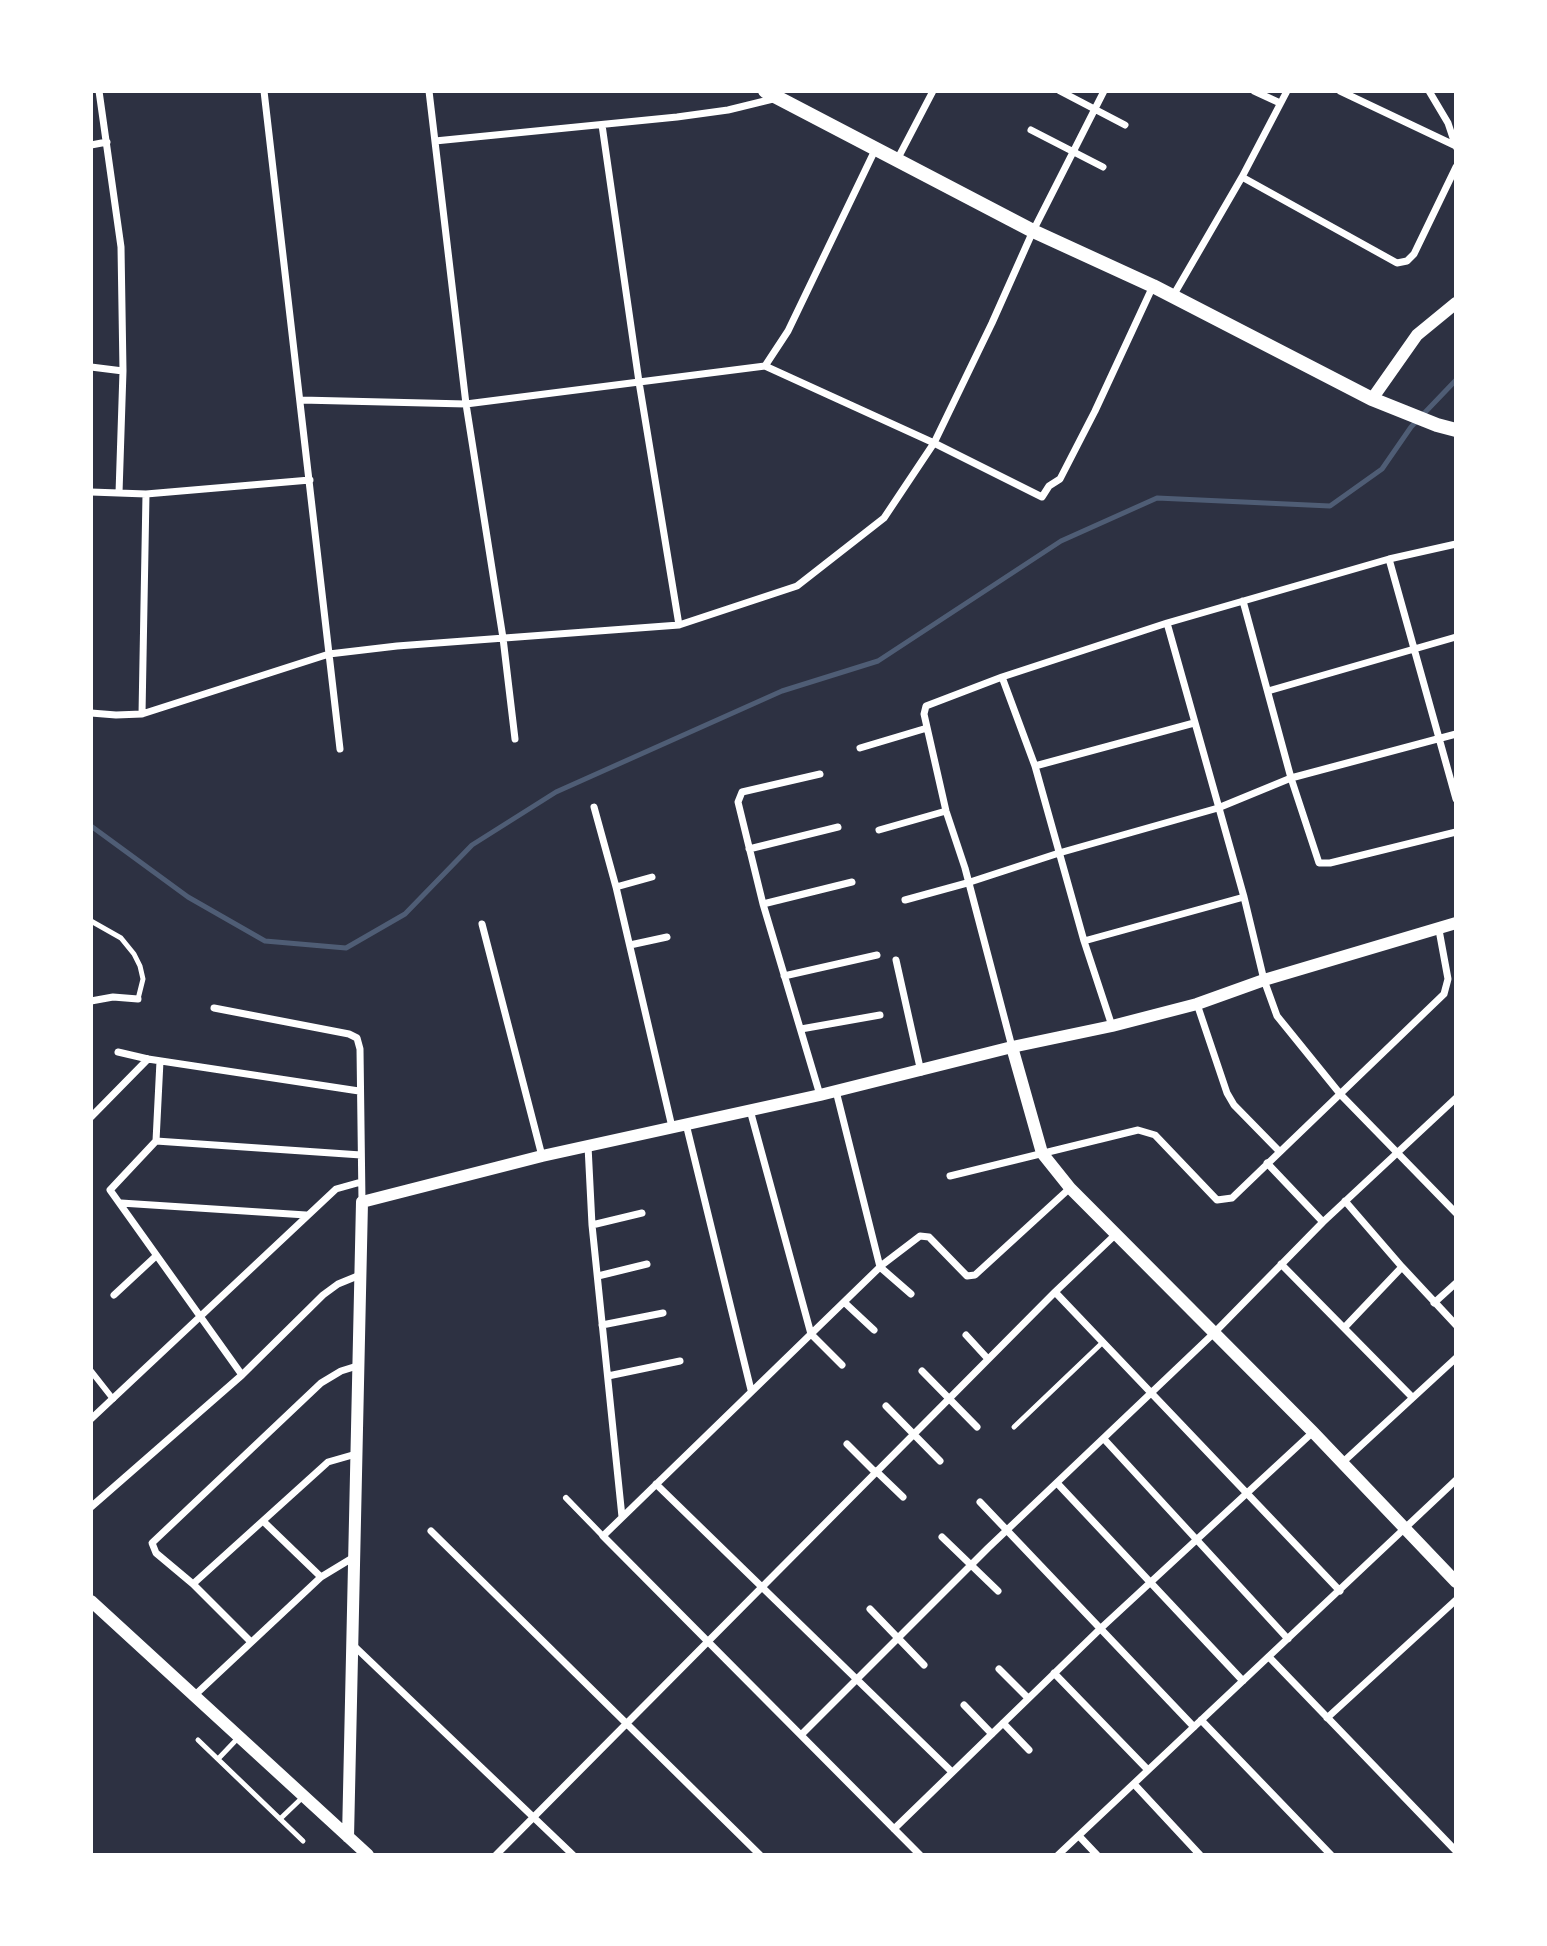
<!DOCTYPE html>
<style>
body{margin:0}
#map{position:relative;width:1547px;height:1946px;overflow:hidden;background:#2d3142;font-family:"Libre Baskerville",serif}
canvas{display:block}
.frame{position:absolute;inset:0;border:93px solid #fff;pointer-events:none}
</style>
<div id="map">
<canvas width="1547" height="1946"></canvas>
<div class="frame"></div>
</div>
<script>
const c = document.querySelector('canvas').getContext('2d');
c.lineJoin = 'round';
const shape = rows => new Path2D(rows.map(r => 'M' + r).join(''));
function stroke(path, color, width, dash) { c.strokeStyle = color; c.lineWidth = width; c.lineCap = dash ? 'butt' : 'round'; c.setLineDash(dash || []); c.stroke(path); }
stroke(shape([
 [91,826,188,897,265,941,346,948,405,914,472,845,556,792,782,691,878,661,1061,541,1157,498,1330,506,1382,469,1411,427,1456,380]
]), '#4f5d75', 5);
stroke(shape([
 [91,921,121,938,134,954,140,966,143,979,138,999],
 [1014,1427,1102,1343],
 [198,1740,303,1841],
 [218,1759,239,1737],
 [280,1819,304,1796]
]), '#fff', 5);
stroke(shape([
 [91,1371,113,1399],
 [566,1498,603,1536]
]), '#fff', 6);
stroke(shape([
 [99,91,121,247,123,371,119,493],
 [264,91,340,749],
 [429,91,466,404,503,638,515,739],
 [1060,91,1125,125],
 [1254,91,1280,103],
 [1340,91,1456,146],
 [1429,91,1448,123,1456,147],
 [602,125,639,382,679,625],
 [1031,130,1103,167],
 [435,141,677,117,728,110,777,98],
 [91,145,107,142],
 [897,160,933,91],
 [1242,177,1397,263,1407,261,1414,254,1456,167],
 [1173,296,1242,177,1287,91],
 [765,366,788,331,875,150],
 [91,367,123,371],
 [301,400,466,404,765,366,934,443,1042,497,1049,486,1060,479,1095,411,1153,286],
 [91,492,146,494,310,480],
 [1389,559,1456,799],
 [1243,601,1291,778,1319,863,1330,863,1456,832],
 [1167,623,1244,897,1264,980,1277,1016,1341,1095,1456,1213],
 [1002,677,1035,766,1084,941,1112,1026],
 [1268,691,1456,637],
 [91,713,116,715,142,714,329,654,397,646,679,625,797,586,884,518,934,443,992,323,1033,231,1104,91],
 [142,714,146,494],
 [860,748,927,728],
 [1035,766,1194,723],
 [594,807,616,887,672,1127],
 [879,830,946,811],
 [749,849,838,827],
 [616,887,652,877],
 [905,900,967,883,1059,853,1218,808,1291,778,1456,734],
 [763,904,852,882],
 [482,924,542,1156],
 [1084,941,1244,897],
 [630,945,667,937],
 [896,960,921,1072],
 [784,976,877,955],
 [91,1001,113,997,138,999],
 [1197,1004,1227,1093,1234,1105,1279,1151],
 [214,1008,349,1034,357,1038,360,1049,362,1202],
 [801,1029,880,1015],
 [1012,1047,965,868,946,811,924,714,926,706,1002,677,1167,623,1389,559,1456,544],
 [118,1052,148,1059,359,1091],
 [160,1061,156,1141,110,1190,242,1375],
 [836,1091,880,1267],
 [820,1095,763,904,738,802,742,792,820,774],
 [750,1110,811,1334,842,1365],
 [91,1117,148,1059],
 [686,1124,751,1390],
 [156,1141,361,1155],
 [588,1146,592,1225,622,1517],
 [1267,1163,1323,1222],
 [950,1176,1138,1130,1155,1135,1217,1200,1232,1198,1444,994,1448,979,1439,930],
 [1345,1201,1402,1267,1456,1325],
 [121,1203,306,1215],
 [592,1225,642,1213],
 [1281,1264,1412,1397],
 [880,1267,911,1294],
 [598,1276,647,1264],
 [1055,1292,1340,1591],
 [114,1295,156,1256],
 [844,1302,874,1330],
 [1434,1303,1456,1283],
 [602,1325,663,1313],
 [1344,1328,1402,1267],
 [966,1335,988,1359],
 [922,1371,977,1427],
 [608,1376,680,1361],
 [886,1406,940,1461],
 [91,1419,336,1189,361,1182],
 [1104,1439,1288,1639],
 [847,1444,875,1472],
 [1342,1463,1456,1358],
 [876,1471,903,1497],
 [1057,1483,1243,1681],
 [656,1484,952,1772],
 [980,1502,1194,1727],
 [91,1507,242,1375,323,1295,338,1284,360,1275],
 [264,1522,321,1577],
 [431,1531,760,1855],
 [942,1537,998,1591],
 [193,1584,328,1462,356,1454],
 [870,1609,924,1665],
 [251,1642,193,1584,156,1553,152,1543,321,1383,341,1371,357,1366],
 [353,1645,573,1855],
 [1269,1657,1456,1851],
 [999,1669,1028,1698],
 [1054,1673,1148,1770],
 [195,1695,321,1577,354,1557],
 [964,1705,992,1734],
 [1327,1718,1456,1600],
 [1201,1720,1331,1855],
 [1003,1723,1029,1750],
 [801,1735,988,1548,1213,1334,1323,1222,1456,1098],
 [1134,1784,1200,1855],
 [894,1829,1100,1629,1313,1432],
 [1079,1836,1097,1855],
 [496,1855,1055,1292,1115,1235],
 [920,1855,603,1536,882,1265,920,1236,929,1237,967,1276,975,1275,1070,1188],
 [1058,1855,1456,1480]
]), '#fff', 7);
stroke(shape([
 [1372,399,1417,335,1456,303],
 [1012,1047,1042,1153,1070,1188,1313,1432,1456,1582],
 [91,1601,368,1855],
 [348,1837,362,1202,542,1156,820,1095,1012,1047,1112,1026,1197,1004,1264,980,1456,923]
]), '#fff', 12);
stroke(shape([
 [765,91,1033,231,1153,286,1372,399,1437,425,1456,430]
]), '#fff', 14);
</script>
